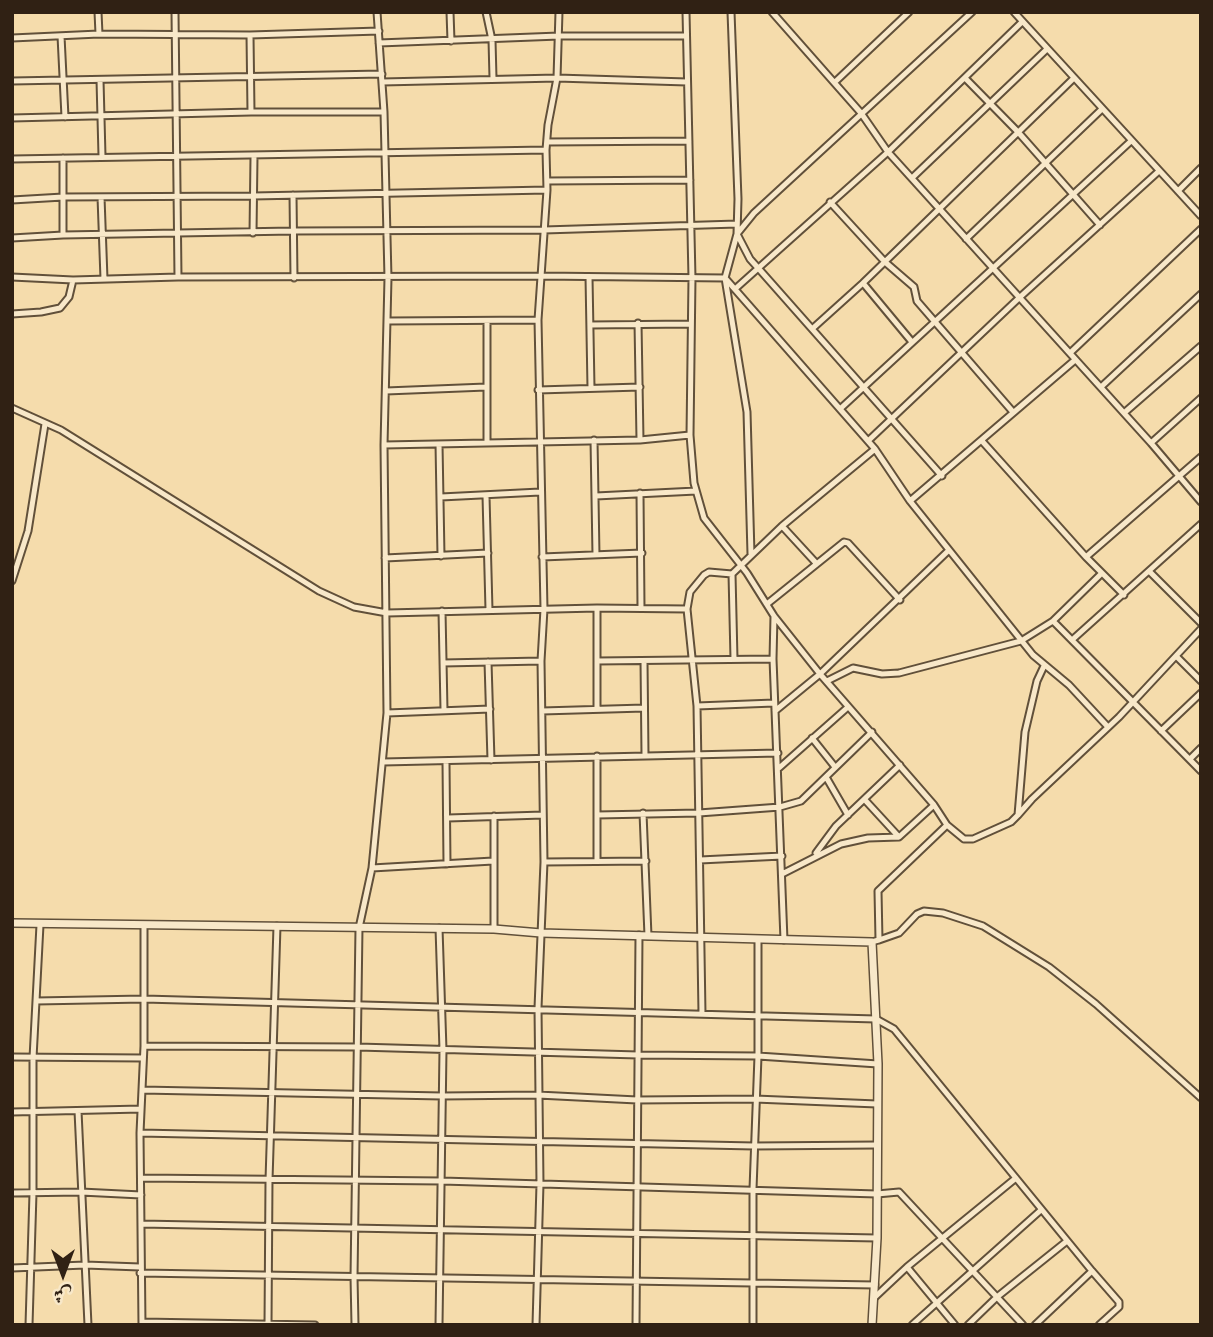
<!DOCTYPE html>
<meta charset="utf-8">
<style>
body{margin:0}
#map{position:relative;width:1213px;height:1337px;overflow:hidden;background:#f5dcac;font-family:"Libre Bodoni",Amiri,serif}
canvas{display:block}
.frame{position:absolute;inset:0;border:14px solid #302114;pointer-events:none}
.north{position:absolute;left:28px;top:1239px;width:70px;height:70px;-webkit-text-stroke:5px #f8e8c9;paint-order:stroke;rotate:180deg;font-size:19px;font-weight:700;line-height:28px;text-align:center;color:#302114}
.north::after{content:'';display:block;margin:auto;width:24px;height:32px;background:#302114;clip-path:polygon(50% 0,100% 100%,50% 72%,0 100%)}
</style>
<div id="map">
<canvas width="1213" height="1337"></canvas>
<div class="frame"></div>
<div class="north">ش</div>
</div>
<script>
const c = document.querySelector('canvas').getContext('2d');
c.lineJoin = 'round';
const shape = rows => new Path2D(rows.map(r => 'M' + r).join(''));
function stroke(path, color, width, dash) { c.strokeStyle = color; c.lineWidth = width; c.lineCap = dash ? 'butt' : 'round'; c.setLineDash(dash || []); c.stroke(path); }
const minor = shape([
 [98,12,99,34],
 [175,12,178,277],
 [450,12,451,41],
 [486,12,492,40,493,78],
 [686,12,692,278,690,435,694,483,704,518,747,573,774,616,820,674,934,805,947,825,964,839,973,839,1011,822,1018,815,1032,799,1119,717,1201,629],
 [731,12,738,199,737,234,750,259,759,269,942,476],
 [772,12,861,113,888,152,1151,443,1201,502],
 [1014,12,1201,216],
 [250,35,251,112],
 [61,36,65,117],
 [12,38,99,34,250,35,379,31],
 [379,43,559,36,686,36],
 [965,78,1018,132,1100,225],
 [100,80,102,156],
 [12,81,382,74],
 [382,82,557,78,687,82],
 [835,82,909,12],
 [12,118,251,112,384,112],
 [547,142,689,141],
 [63,158,63,235],
 [12,159,546,150],
 [912,178,1047,49],
 [547,181,690,180],
 [1178,191,1201,168],
 [293,195,294,278],
 [101,197,104,279],
 [12,200,63,197,253,196,547,190],
 [830,202,885,262,914,287,917,301,1013,412],
 [253,233,254,157],
 [12,238,63,235,293,231,544,230,737,224],
 [966,239,1102,109],
 [12,277,73,280,178,277,541,276,725,278,875,449,910,501,1033,655,1069,685,1108,727],
 [589,277,591,388],
 [863,283,912,342],
 [735,289,888,152,1022,22],
 [12,314,41,312,60,308,69,297,73,280],
 [388,321,538,320],
 [487,321,487,442],
 [638,323,640,440],
 [590,325,691,324],
 [812,329,863,283,1074,78],
 [1070,353,1201,229],
 [1101,387,1201,294],
 [538,390,640,387],
 [386,391,486,387],
 [12,408,61,430,319,591,354,607,387,613,597,608,687,609],
 [840,409,1131,141],
 [1124,413,1201,346],
 [594,440,596,555],
 [868,441,1019,298,1159,171],
 [982,441,1086,557,1124,595],
 [1151,443,1201,398],
 [439,444,441,556],
 [384,445,640,440,690,435],
 [640,493,641,607],
 [486,496,489,610],
 [596,496,696,491],
 [441,497,540,492],
 [910,501,1075,360],
 [782,526,816,563],
 [751,554,747,412,725,278,737,234,754,213,972,12],
 [542,557,642,553],
 [1086,557,1201,457],
 [385,558,488,553],
 [1149,571,1201,623],
 [732,574,734,659],
 [12,581,28,531,45,424],
 [767,604,844,542,848,543,900,600],
 [597,608,597,709],
 [442,611,444,710],
 [774,616,773,659,784,940],
 [1053,621,1201,771],
 [1072,640,1201,524],
 [1176,656,1201,681],
 [597,661,773,659],
 [644,661,645,755],
 [488,662,491,760],
 [443,663,541,661],
 [827,681,853,668,882,674,899,673,1021,641,1053,621,1102,573],
 [697,706,774,703],
 [542,711,644,708],
 [775,711,820,674,948,551],
 [387,713,490,709],
 [1161,731,1201,693],
 [812,738,835,767],
 [597,756,597,860],
 [1190,759,1201,748],
 [383,762,778,753],
 [446,762,447,864],
 [779,768,848,707],
 [826,777,848,815],
 [865,800,899,837],
 [643,813,648,936],
 [597,815,699,813,780,807,801,801,872,732],
 [1018,815,1025,732,1037,681,1044,666],
 [494,816,494,929],
 [448,818,543,815],
 [816,853,836,826,900,765],
 [700,860,782,856],
 [544,862,646,861],
 [372,868,493,861],
 [782,874,841,844,868,838,899,837,934,805],
 [879,940,899,933,917,914,924,911,943,913,983,926,1049,967,1096,1004,1201,1098],
 [875,941,879,940,878,891,947,825],
 [36,1001,144,999,876,1019,894,1029,1092,1271,1119,1302,1119,1307,1099,1325],
 [702,1013,697,706,687,609,690,592,704,575,709,572,732,574,782,526,875,449],
 [144,1046,358,1047,638,1055,758,1056,878,1064],
 [12,1057,143,1058],
 [142,1090,442,1096,538,1095,637,1100,755,1099,877,1104],
 [78,1111,88,1325],
 [12,1112,141,1109],
 [140,1133,754,1146,877,1145],
 [142,1178,442,1181,877,1194,899,1192,1023,1325],
 [12,1193,81,1192,141,1195],
 [141,1224,877,1238],
 [907,1267,955,1325],
 [12,1268,85,1265,140,1267],
 [140,1273,875,1285],
 [874,1298,907,1267,1016,1178],
 [142,1322,315,1325],
 [29,1325,33,1193,33,1058,40,925],
 [142,1325,140,1133,144,1046,144,926],
 [268,1325,269,1180,277,926],
 [355,1325,354,1277,359,928,372,868,387,713,384,445,388,278,384,112,377,12],
 [439,1325,443,1050,439,928],
 [536,1325,540,1184,538,1008,544,862,541,661,544,609,538,320,547,190,546,150,548,125,557,78,559,12],
 [636,1325,639,935],
 [753,1325,753,1189,758,1056,758,940],
 [912,1325,1041,1210],
 [968,1325,997,1297,1067,1241],
 [1035,1325,1092,1271]
]);
const tertiary = shape([
 [12,923,494,929,541,933,872,942,878,1064,877,1238,872,1325]
]);
stroke(minor, '#61503a', 9);
stroke(tertiary, '#61503a', 10);
stroke(minor, '#f8e8c9', 5);
stroke(tertiary, '#f8e8c9', 7);
</script>
